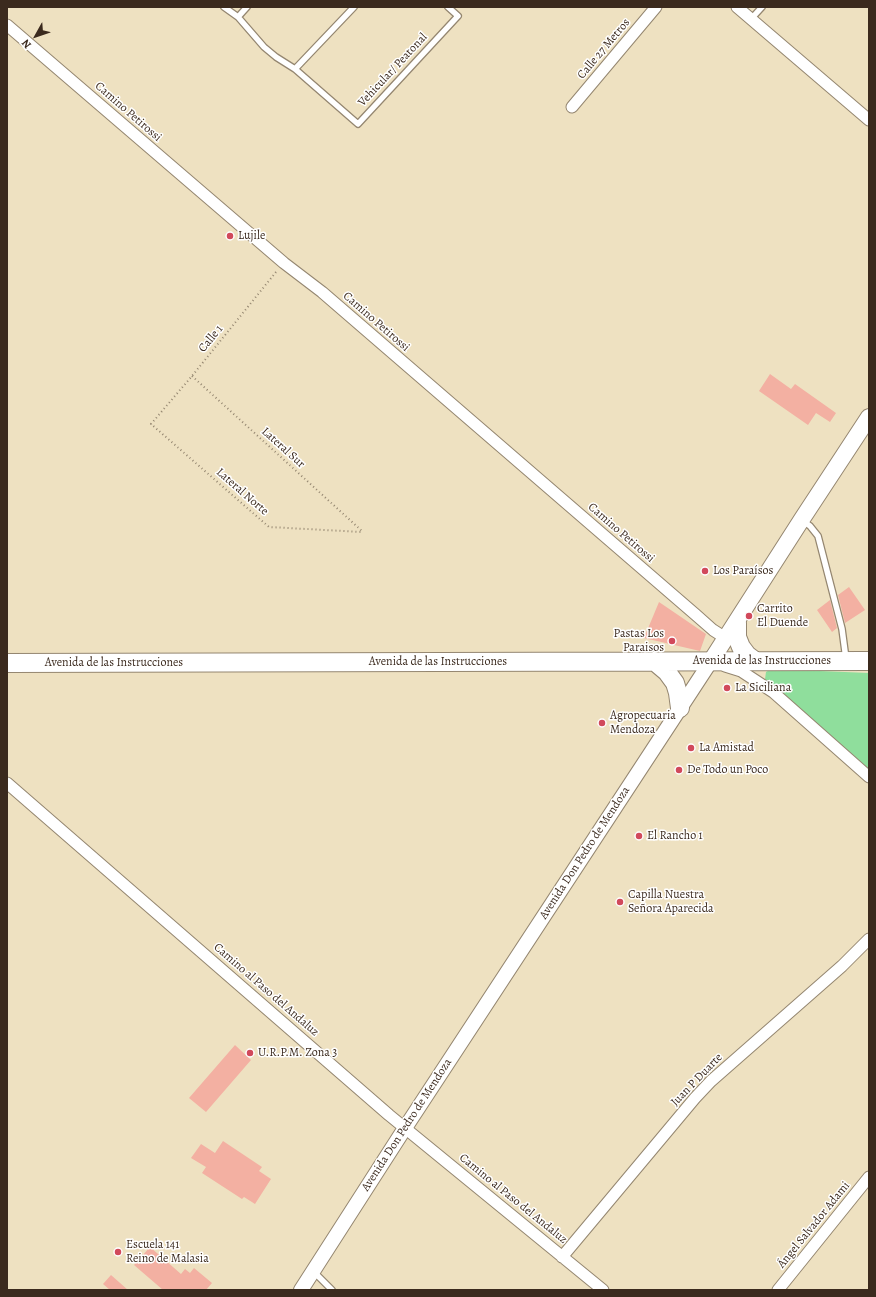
<!DOCTYPE html>
<meta charset="utf-8">
<style>
body{margin:0}
#map{position:relative;width:876px;height:1297px;overflow:hidden;background:#eee1c1;font-family:Alegreya,serif}
canvas{display:block}
.frame{position:absolute;inset:0;border:8px solid #3b2a1e;pointer-events:none}
.north{position:absolute;left:16px;top:16px;width:40px;height:40px;-webkit-text-stroke:3px #fff;paint-order:stroke;rotate:230deg;font-size:11px;font-weight:700;line-height:16px;text-align:center;color:#3b2a1e}
.north::after{content:'';display:block;margin:auto;width:14px;height:18px;background:#3b2a1e;clip-path:polygon(50% 0,100% 100%,50% 72%,0 100%)}
</style>
<div id="map">
<canvas width="876" height="1297"></canvas>
<div class="frame"></div>
<div class="north">N</div>
</div>
<script>
const c = document.querySelector('canvas').getContext('2d');
c.lineJoin = 'round';
function fillPath(path, color) { c.fillStyle = color; c.fill(path, 'evenodd'); }
const shape = rows => new Path2D(rows.map(r => 'M' + r).join(''));
function stroke(path, color, width, dash) { c.strokeStyle = color; c.lineWidth = width; c.lineCap = dash ? 'butt' : 'round'; c.setLineDash(dash || []); c.stroke(path); }
function drawText(font, color, halo, rows, align = 'center') {
  c.font = font + ' Alegreya,serif'; c.lineWidth = 3; c.setLineDash([]); c.textBaseline = 'middle'; c.strokeStyle = halo; c.fillStyle = color; for (const [text, x, y, turn = 0] of rows) {
    c.save(); c.translate(x, y); c.rotate((+turn || 0) * Math.PI / 180); c.textAlign = isNaN(turn) ? turn : align; if (halo) c.strokeText(text, 0, 0); c.fillText(text, 0, 0); c.restore();
  }
}
fillPath(shape([
 [771,669,869,673,869,769,765,679,766,672]
]), '#8fde9c');
fillPath(shape([
 [770,374,791,389,795,384,836,413,830,422,816,413,808,425,759,391],
 [849,587,865,610,845,623,838,595],
 [830,600,837,628,832,632,817,610],
 [659,602,706,634,700,651,644,638],
 [235,1045,251,1060,206,1112,189,1098],
 [223,1141,262,1167,259,1171,271,1179,255,1204,244,1197,242,1199,202,1173,206,1167,191,1158,201,1144,215,1153],
 [150,1247,181,1274,185,1269,190,1273,194,1268,212,1283,206,1290,163,1290,134,1265],
 [111,1275,128,1290,110,1290,103,1284]
]), '#f3b0a2');
const service = shape([
 [224,7,238,17,264,47,276,57,295,69,358,124,458,16,448,7],
 [238,17,247,7],
 [751,19,762,7],
 [295,69,354,7],
 [803,521,810,526,818,536,842,629,846,659],
 [313,1271,332,1290]
]);
const minor = shape([
 [737,7,869,120],
 [7,25,284,263,322,292,696,615,713,630,727,639],
 [572,107,656,7],
 [725,666,741,671,773,692,869,777],
 [7,783,389,1115,603,1290],
 [562,1257,695,1098,711,1081,842,966,869,939],
 [778,1290,869,1177]
]);
const tertiary = shape([
 [301,1290,405,1128,711,661]
]);
const secondary = shape([
 [711,661,802,519,869,417]
]);
const primary = shape([
 [737,623,737,637,741,647,747,655,755,661],
 [654,661,667,672,675,683,678,693,680,708],
 [7,663,869,661]
]);
stroke(service, '#948670', 8);
stroke(minor, '#948670', 13);
stroke(tertiary, '#948670', 16);
stroke(secondary, '#948670', 18);
stroke(primary, '#948670', 20);
stroke(shape([
 [276,272,192,376,151,424,269,527,362,532],
 [192,376,362,531]
]), '#948670', 2, [1, 3]);
stroke(service, '#fff', 5.5);
stroke(minor, '#fff', 11);
stroke(tertiary, '#fff', 14);
stroke(secondary, '#fff', 16);
stroke(primary, '#fff', 18);
for (const [x, y, r, color] of [
 [230,236,4,"#d1495b"],
 [705,571,4,"#d1495b"],
 [749,616,4,"#d1495b"],
 [672,641,4,"#d1495b"],
 [727,688,4,"#d1495b"],
 [602,723,4,"#d1495b"],
 [691,748,4,"#d1495b"],
 [679,770,4,"#d1495b"],
 [639,836,4,"#d1495b"],
 [620,902,4,"#d1495b"],
 [250,1053,4,"#d1495b"],
 [118,1252,4,"#d1495b"]
]) { const dot = new Path2D(); dot.arc(x, y, r, 0, 2 * Math.PI); c.fillStyle = color; c.fill(dot); stroke(dot, '#fff', 1.5); }
drawText('12px', '#3b2a1e', '#fff', [
 ["Calle 27 Metros",604,49,-50],
 ["Vehicular/ Peatonal",393,70,-47],
 ["Camino Petirossi",128,112,41],
 ["Camino Petirossi",376,322,41],
 ["Calle 1",211,339,-51],
 ["Lateral Sur",283,448,42],
 ["Lateral Norte",242,492,41],
 ["Camino Petirossi",621,533,41],
 ["Avenida de las Instrucciones",762,661],
 ["Avenida de las Instrucciones",438,662],
 ["Avenida de las Instrucciones",114,663],
 ["Avenida Don Pedro de Mendoza",585,853,-57],
 ["Camino al Paso del Andaluz",266,990,41],
 ["Juan P Duarte",697,1080,-46],
 ["Avenida Don Pedro de Mendoza",407,1125,-57],
 ["Camino al Paso del Andaluz",513,1199,39],
 ["Ángel Salvador Adami",814,1225,-51]
]);
drawText('12px', '#3b2a1e', '#fff', [
 ["Lujile",238,236],
 ["Los Paraísos",713,571],
 ["Carrito",757,609],
 ["El Duende",757,623],
 ["Pastas Los",664,634,"right"],
 ["Paraisos",664,648,"right"],
 ["La Siciliana",735,688],
 ["Agropecuaria",610,716],
 ["Mendoza",610,730],
 ["La Amistad",699,748],
 ["De Todo un Poco",687,770],
 ["El Rancho 1",647,836],
 ["Capilla Nuestra",628,895],
 ["Señora Aparecida",628,909],
 ["U.R.P.M. Zona 3",258,1053],
 ["Escuela 141",126,1245],
 ["Reino de Malasia",126,1259]
], 'left');
</script>
